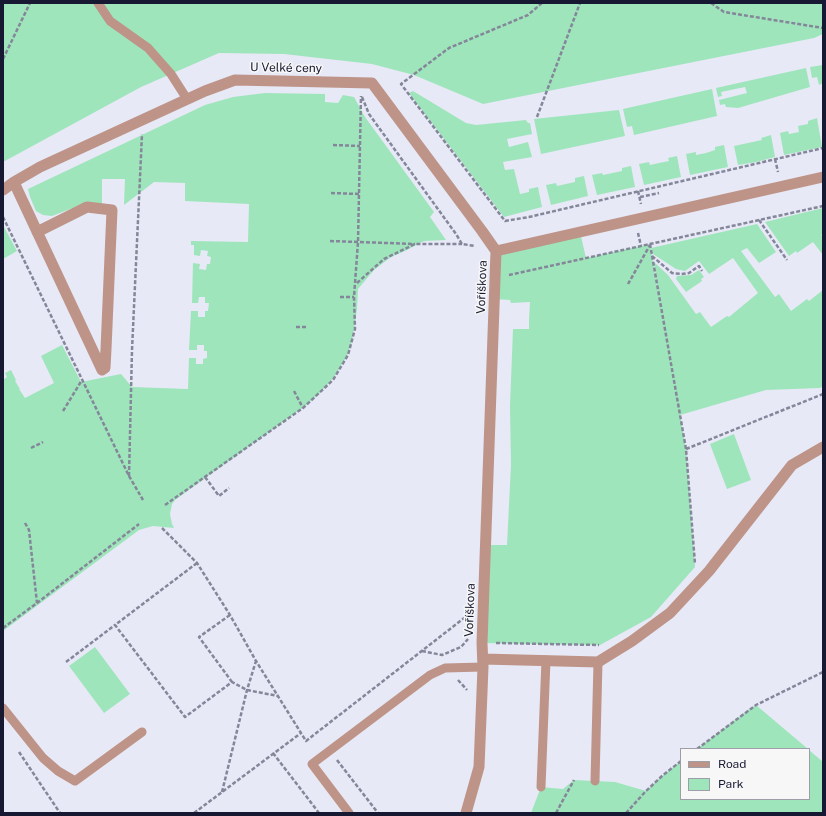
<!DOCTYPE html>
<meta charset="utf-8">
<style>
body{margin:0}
#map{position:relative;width:826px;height:816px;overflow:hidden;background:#e7e9f7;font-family:"Public Sans",sans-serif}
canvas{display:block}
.frame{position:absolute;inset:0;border:4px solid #161931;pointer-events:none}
.legend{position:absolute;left:680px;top:748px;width:130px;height:52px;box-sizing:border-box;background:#f7f7f7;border:1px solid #9d9ea8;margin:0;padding:5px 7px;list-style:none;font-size:12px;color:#161931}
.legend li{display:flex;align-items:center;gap:8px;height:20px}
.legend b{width:20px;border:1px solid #9d9ea8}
</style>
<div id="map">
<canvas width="826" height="816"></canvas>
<div class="frame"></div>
<ul class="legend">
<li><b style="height:5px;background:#be9488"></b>Road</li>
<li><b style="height:11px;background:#9fe5bb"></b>Park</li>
</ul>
</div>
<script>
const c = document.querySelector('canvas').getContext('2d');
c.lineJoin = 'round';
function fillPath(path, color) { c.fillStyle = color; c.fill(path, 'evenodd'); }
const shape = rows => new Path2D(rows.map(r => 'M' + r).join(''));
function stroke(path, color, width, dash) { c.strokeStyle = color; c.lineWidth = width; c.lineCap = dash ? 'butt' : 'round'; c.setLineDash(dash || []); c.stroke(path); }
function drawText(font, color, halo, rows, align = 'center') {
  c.font = font + ' "Public Sans",sans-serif'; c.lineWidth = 3; c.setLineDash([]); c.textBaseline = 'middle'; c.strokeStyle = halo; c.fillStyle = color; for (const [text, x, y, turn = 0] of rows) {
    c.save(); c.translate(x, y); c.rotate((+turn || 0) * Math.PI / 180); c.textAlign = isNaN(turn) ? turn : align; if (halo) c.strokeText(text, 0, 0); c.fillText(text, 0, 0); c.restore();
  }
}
fillPath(shape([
 [3,3,823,3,823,34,814,38,483,104,414,75,372,64,284,54,219,53,141,87,3,162],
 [823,65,823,83,819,85,817,77,812,78,810,67],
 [806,68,810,87,738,108,726,107,725,104,720,105,719,100,747,93,745,87,721,92,722,96,718,97,716,88],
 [712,89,717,116,634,135,632,126,627,127,623,109],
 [413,91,466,123,476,125,526,120,528,123,530,123,532,134,507,139,509,147,528,142,532,157,503,162,505,170,514,169,520,194,529,192,529,189,538,187,542,207,504,217,409,93],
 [265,93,325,94,325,102,338,103,343,95,354,97,365,117,434,212,430,217,446,240,424,241,405,251,391,257,374,270,358,289,357,309,352,341,347,356,334,377,318,395,305,406,175,500,172,504,170,514,172,524,174,528,153,526,139,530,3,631,3,380,7,377,5,373,11,370,16,380,15,381,20,389,19,389,25,398,54,383,41,356,62,345,81,382,121,374,132,387,188,389,189,358,196,358,196,364,203,364,203,359,207,358,207,351,204,351,204,345,197,345,197,350,189,350,191,311,198,311,198,317,205,317,205,311,208,311,209,303,205,303,205,297,199,297,198,303,192,303,193,263,200,264,199,269,206,270,207,264,210,264,211,257,207,256,208,251,201,250,200,256,194,255,194,245,191,245,191,241,248,242,249,204,185,201,185,183,154,182,124,205,125,179,102,179,102,205,78,206,52,216,43,215,36,211,30,197,28,189,205,105,233,97],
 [619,110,625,136,541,154,534,119],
 [817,118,822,147,784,155,780,133,788,131,789,134,799,132,798,126,808,124,808,121],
 [771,135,775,157,756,162,738,165,734,146,762,140,761,138],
 [724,145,728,167,690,175,686,154,696,152,696,155,706,153,715,150,715,147],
 [677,156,681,177,644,185,639,164,649,162,650,165,659,163,669,161,668,158],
 [631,166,635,187,597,195,592,175,602,173,603,175,622,171,622,168],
 [584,176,588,196,551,205,546,185,556,183,557,186,575,182,575,178],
 [823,208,823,234,821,235,823,237,823,255,813,242,797,253,796,251,789,256,765,222],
 [757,224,776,252,759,263,747,248,741,251,775,297,779,294,791,311,807,299,809,301,823,290,823,386,820,388,766,390,680,415,686,449,695,567,651,617,600,645,482,643,486,545,507,545,511,465,510,406,513,329,529,329,529,320,530,302,511,303,510,300,494,299,496,251,580,232,586,258,650,244,659,299,654,262,668,275,696,314,700,312,711,327,727,316,729,317,758,293,733,258,709,274,699,261,685,271,676,269,653,254,651,248],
 [3,225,17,251,3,259],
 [699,270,704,277,701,279,702,281,686,292,676,279,677,276,691,275],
 [734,434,751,480,727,489,710,444],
 [95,647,130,694,104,713,69,666],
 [756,705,808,749,697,749,748,710],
 [809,750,823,762,823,813,531,813,541,787,563,789,574,780,595,781,615,782,646,791,662,776,681,761,681,799,809,799]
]), '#9fe5bb');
stroke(shape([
 [542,3,528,15,449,48,401,84,505,221,529,217,823,148],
 [711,3,724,12,823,28],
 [3,59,30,3],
 [362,97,369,114,456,234,462,244,475,246],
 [537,117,580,3],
 [333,145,360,146],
 [775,159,778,172],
 [638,191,641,204],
 [331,193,359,194],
 [640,197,659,193],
 [3,217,129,476,143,500],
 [759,220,787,260],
 [638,233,641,246],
 [330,241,415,244],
 [650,244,686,449,695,564],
 [652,256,672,273,681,274,689,273,699,266,702,271],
 [509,275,823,206],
 [357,283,384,259,415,244,462,244],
 [628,284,650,245],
 [340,297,354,297],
 [296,327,308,327],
 [294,391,303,408],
 [63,411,82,380],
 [31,448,43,442],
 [686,449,823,394],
 [129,476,132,350,142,134],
 [205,477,219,496,229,488],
 [165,505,303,408,333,380,348,355,355,329,354,297,358,242,361,96],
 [25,523,29,530,37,603],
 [162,528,197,563,230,615,256,661,306,741,468,615],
 [197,563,115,625,185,717,232,682,247,690,278,696],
 [230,615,199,637,232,682],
 [3,628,37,603,139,524],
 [496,643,599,645],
 [422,651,442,655,461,647,468,639],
 [66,662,115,625],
 [458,680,467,690],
 [697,749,756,705,823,672],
 [19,752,60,813],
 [273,753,319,813],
 [337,760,378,813],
 [222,792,247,690,256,661],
 [194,813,301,733],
 [556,813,574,780],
 [626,813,646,791,662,776,681,761]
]), '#848699', 2.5, [4, 2]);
stroke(shape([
 [98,3,110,21,148,48,171,74,187,99],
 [3,708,43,758,58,771,75,781,142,732],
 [595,781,598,662],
 [541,787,546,660],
 [349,813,312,764,430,675,445,668,483,667]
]), '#be9488', 9);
stroke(shape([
 [14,182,18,191,102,370,105,368,106,349,112,210,87,207,37,232],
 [3,190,14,182,40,167,205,91,235,80,372,83,482,231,496,251],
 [496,251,823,177],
 [483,659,598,662,632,641,670,613,709,571,792,465,823,447],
 [466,813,479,767,483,667,482,643,496,251]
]), '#be9488', 11);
drawText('12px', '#161931', '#f7f7f7', [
 ["U Velké ceny",286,68,1],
 ["Voříškova",482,287,-88],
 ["Voříškova",470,610,-88]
]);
</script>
